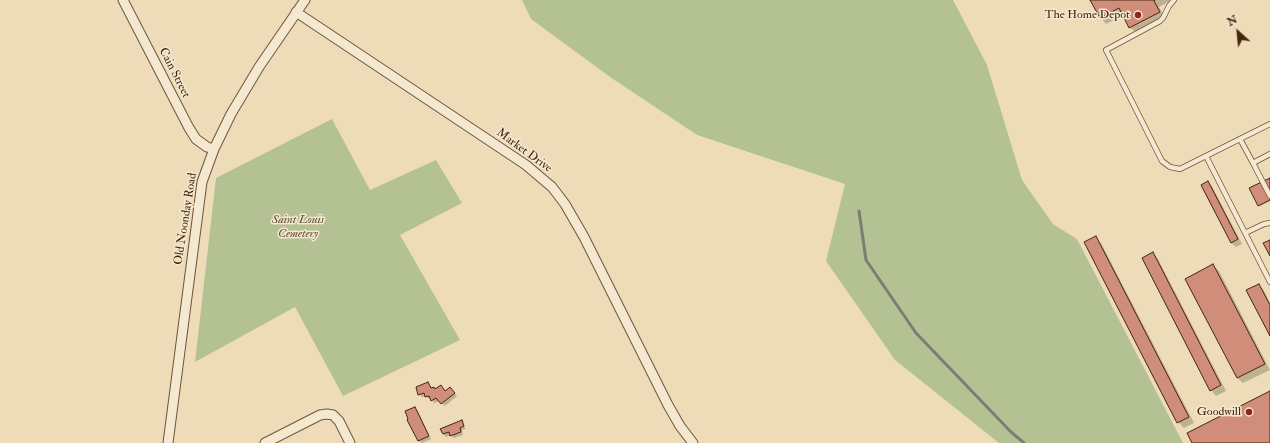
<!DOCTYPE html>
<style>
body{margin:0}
#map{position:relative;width:1270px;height:443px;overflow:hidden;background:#eedcb8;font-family:"IM FELL Double Pica",serif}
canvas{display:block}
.north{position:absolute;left:1218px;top:12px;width:40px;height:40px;-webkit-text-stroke:3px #f4e8d1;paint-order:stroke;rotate:333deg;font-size:11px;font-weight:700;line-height:16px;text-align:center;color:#45260d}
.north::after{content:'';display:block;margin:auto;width:14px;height:18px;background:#45260d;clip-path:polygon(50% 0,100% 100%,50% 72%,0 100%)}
</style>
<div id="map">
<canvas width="1270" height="443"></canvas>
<div class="north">N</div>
</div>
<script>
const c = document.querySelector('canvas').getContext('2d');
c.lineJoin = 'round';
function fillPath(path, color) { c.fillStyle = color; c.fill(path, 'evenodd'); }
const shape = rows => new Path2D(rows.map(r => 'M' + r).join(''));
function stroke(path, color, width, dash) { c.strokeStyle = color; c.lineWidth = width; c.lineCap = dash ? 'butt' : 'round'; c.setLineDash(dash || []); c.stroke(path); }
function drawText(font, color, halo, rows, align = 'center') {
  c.font = font + ' "IM FELL Double Pica",serif'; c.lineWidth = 3; c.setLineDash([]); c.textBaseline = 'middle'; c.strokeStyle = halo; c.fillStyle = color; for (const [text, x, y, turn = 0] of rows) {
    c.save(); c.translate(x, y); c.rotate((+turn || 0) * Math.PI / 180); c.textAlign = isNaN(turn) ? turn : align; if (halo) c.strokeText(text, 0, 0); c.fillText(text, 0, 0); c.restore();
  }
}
fillPath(shape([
 [522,0,953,0,987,65,1022,180,1053,224,1077,239,1183,443,999,443,895,360,826,261,845,184,697,135,610,77,531,19],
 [332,119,370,190,436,160,462,203,400,235,460,340,343,396,295,307,195,362,216,178]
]), '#b4c293');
fillPath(shape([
 [1091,0,1172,0,1159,7,1165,18,1136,33,1130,27,1124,15,1106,24,1101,18],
 [1270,179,1270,201,1260,206,1259,205],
 [1208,182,1212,186,1242,244,1236,247,1231,243,1202,185],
 [1095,238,1101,243,1194,423,1184,428,1178,422],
 [1153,253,1158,259,1226,391,1216,396,1211,390],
 [1213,266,1219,271,1270,370,1243,383,1237,378],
 [1259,285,1263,289,1270,303,1270,334],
 [428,383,432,389,436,390,444,389,446,392,453,391,457,396,445,406,440,401,434,403,431,398,429,399,426,396,422,397,419,394],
 [415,408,418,411,431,439,422,443,419,441],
 [461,422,466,429,462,430,463,435,454,438,451,435,446,437,443,434,442,429]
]), '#0003');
stroke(shape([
 [859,211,866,260,916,333,1011,432,1024,443]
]), '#797f73', 3);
const building = shape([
 [1090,0,1155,0,1154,1,1160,12,1129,28,1119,8,1100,18,1090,0],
 [1270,178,1270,200,1258,206,1249,188,1270,178],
 [1208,181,1238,239,1231,243,1201,185,1208,181],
 [1096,236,1189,417,1177,423,1084,242,1096,236],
 [1270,240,1270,256,1263,243,1270,240],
 [1153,252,1221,385,1210,391,1142,258,1153,252],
 [1213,264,1265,364,1237,378,1185,279,1213,264],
 [1259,284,1270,305,1270,336,1246,290,1259,284],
 [428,382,431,388,434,387,435,389,441,385,445,391,450,387,455,393,441,404,436,398,431,401,429,396,425,397,424,393,418,395,416,387,428,382],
 [1270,391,1270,443,1192,443,1187,433,1270,391],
 [415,407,429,436,418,441,407,420,408,419,405,411,415,407],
 [462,420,464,426,460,428,461,432,450,436,449,432,443,434,440,429,462,420]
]);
fillPath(building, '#d08d7a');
stroke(building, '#45260d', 1);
const lane = shape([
 [1174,0,1169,6,1163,18,1160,21,1106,50,1162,161,1170,167,1180,169,1270,124],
 [1240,139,1253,163,1270,154],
 [1206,156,1270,282],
 [1253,163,1270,196],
 [1245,233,1264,224,1270,223]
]);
const street = shape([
 [123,0,189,128,196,139,207,147,214,149],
 [296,12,526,165,552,187,565,204,584,237,668,405,680,426,693,443],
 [168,443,202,182,214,149,231,114,259,67,305,0],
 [265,443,320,415,327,414,333,415,339,421,350,443]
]);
stroke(lane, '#6f5438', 6);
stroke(street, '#6f5438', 11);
stroke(lane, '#f4e8d1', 4.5);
stroke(street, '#f4e8d1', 9);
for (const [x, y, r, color] of [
 [1138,15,4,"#8f2418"],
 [1249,412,4,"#8f2418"]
]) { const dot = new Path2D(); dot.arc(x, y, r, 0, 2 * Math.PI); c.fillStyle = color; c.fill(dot); stroke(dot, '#f4e8d1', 1.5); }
drawText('12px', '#45260d', '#f4e8d1', [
 ["The Home Depot",1130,15],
 ["Goodwill",1241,412]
], 'right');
drawText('12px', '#45260d', '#f4e8d1', [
 ["Cain Street",174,73,63],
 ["Market Drive",524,151,36],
 ["Old Noonday Road",186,219,-81]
]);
drawText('italic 12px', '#614d2e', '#f4e8d1', [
 ["Saint Louis",298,220],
 ["Cemetery",298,234]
]);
</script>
